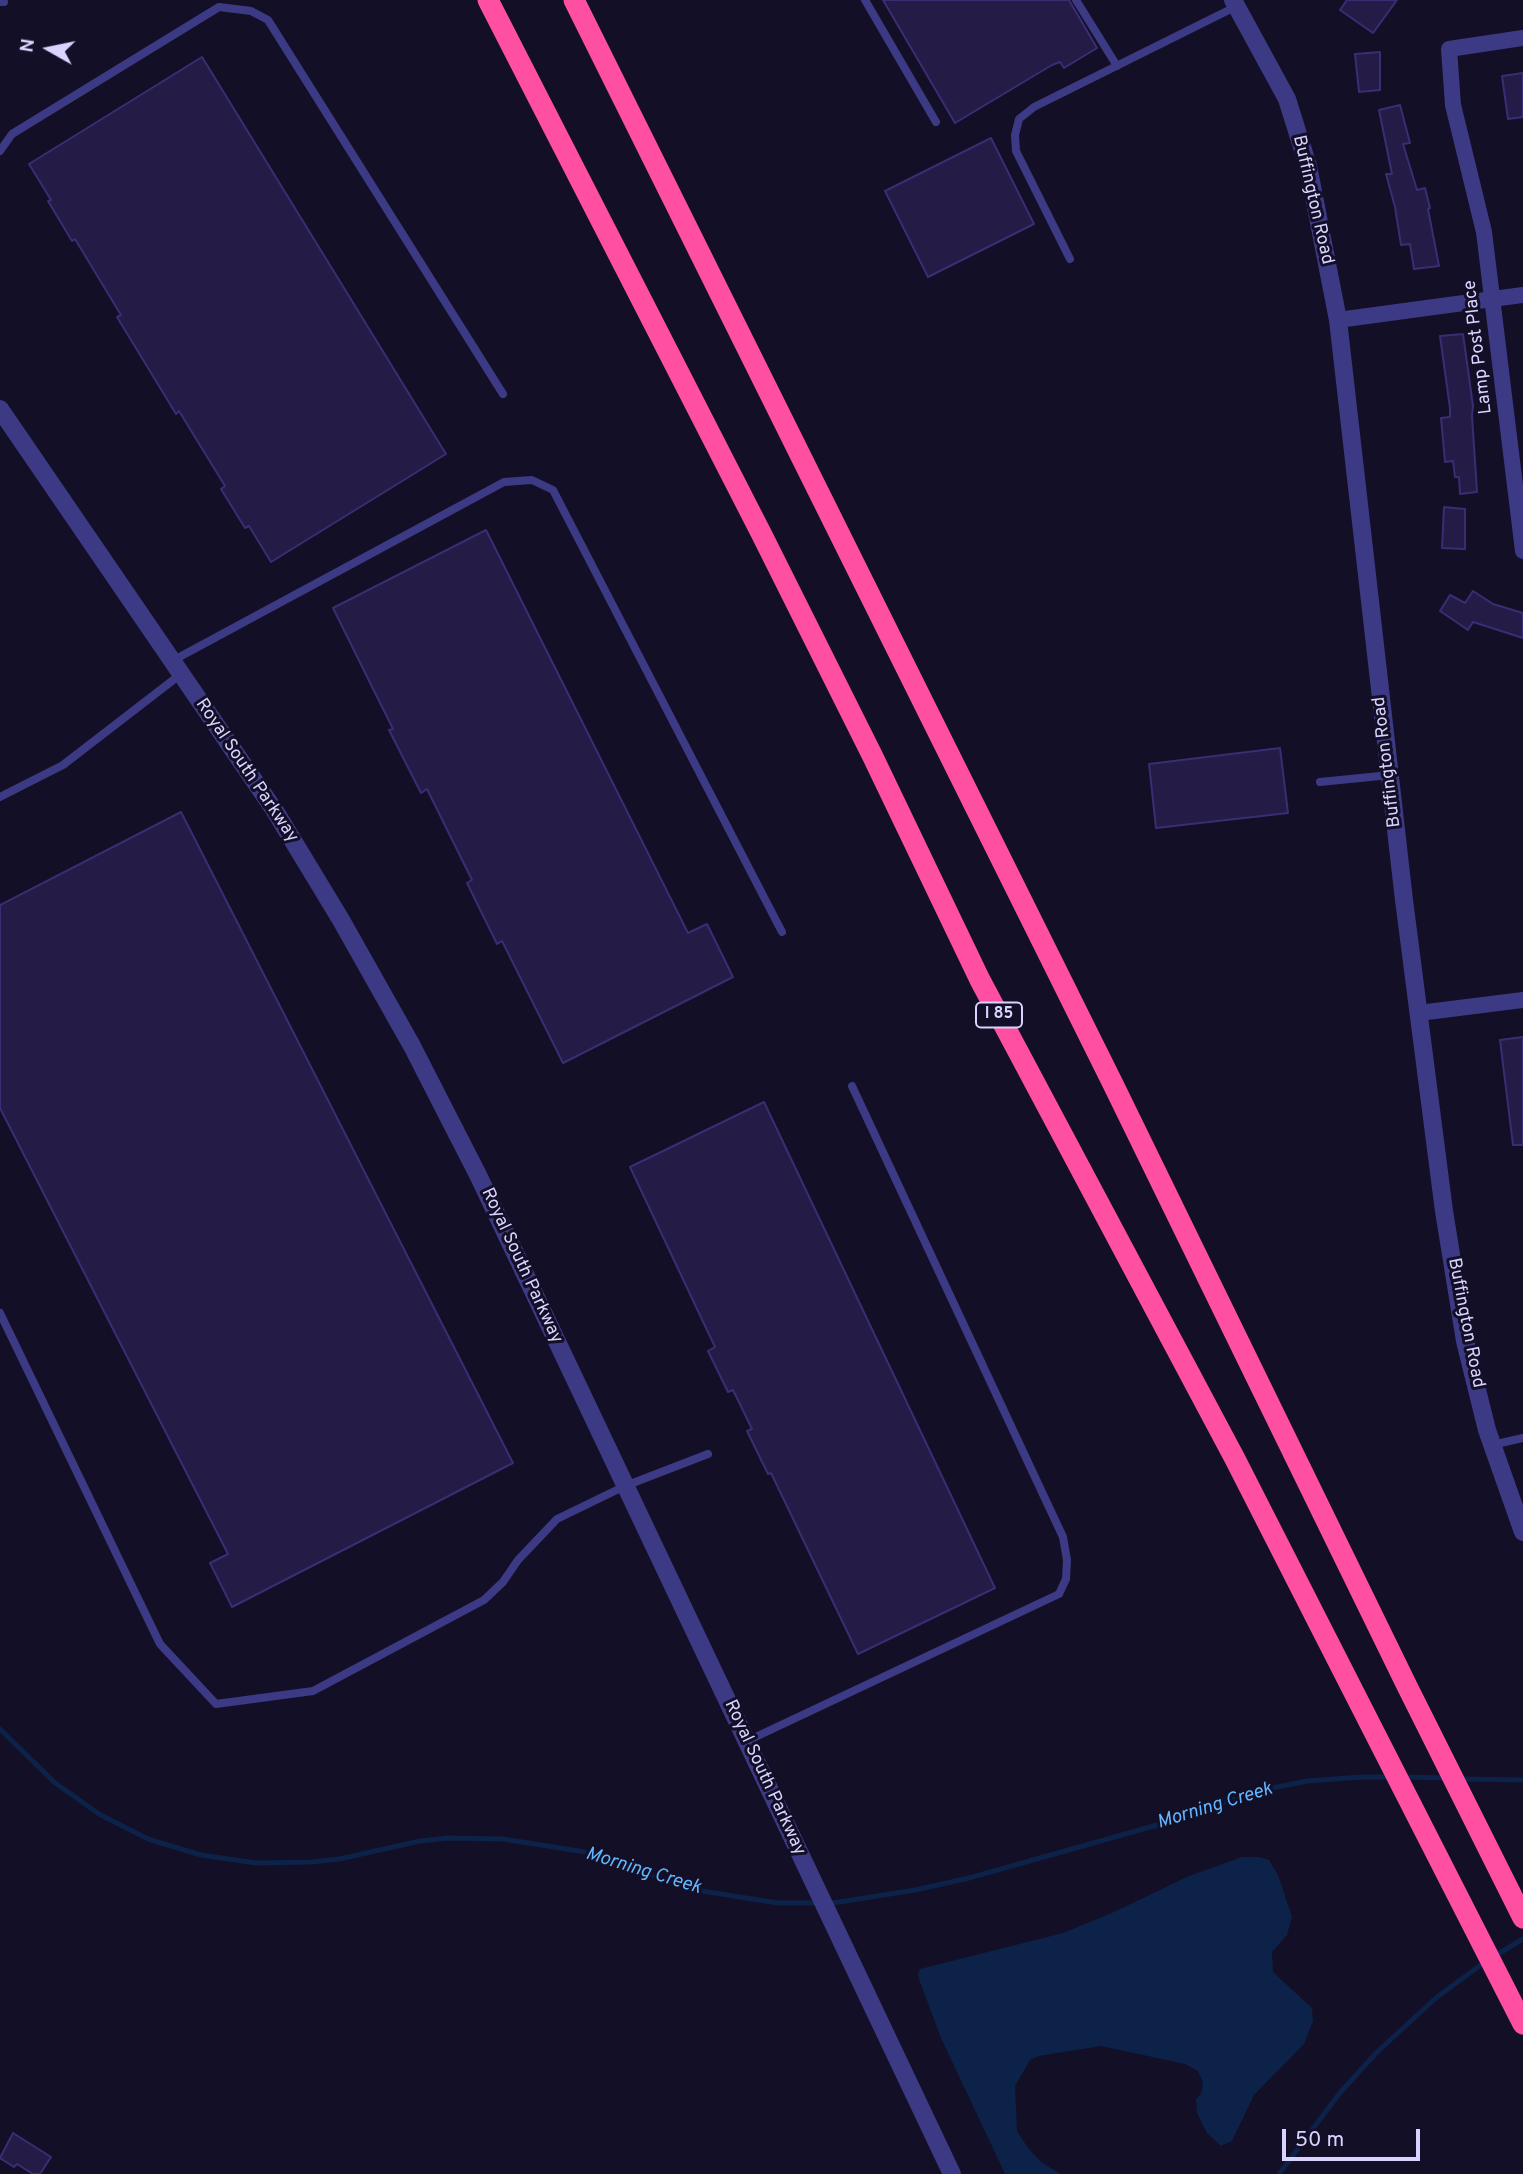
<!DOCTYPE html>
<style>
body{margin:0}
#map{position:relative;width:1523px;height:2174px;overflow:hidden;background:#130f26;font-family:Overpass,sans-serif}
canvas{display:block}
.north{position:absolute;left:14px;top:14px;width:70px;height:70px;-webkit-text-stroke:5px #130f26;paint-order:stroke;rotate:279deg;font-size:19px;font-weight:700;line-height:28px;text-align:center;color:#d9d4ff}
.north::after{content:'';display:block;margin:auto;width:24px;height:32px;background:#d9d4ff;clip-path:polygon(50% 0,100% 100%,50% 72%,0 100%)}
.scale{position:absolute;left:1282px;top:2129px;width:138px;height:32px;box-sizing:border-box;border:4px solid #d9d4ff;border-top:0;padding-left:9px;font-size:21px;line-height:24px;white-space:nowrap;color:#d9d4ff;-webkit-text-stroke:5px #130f26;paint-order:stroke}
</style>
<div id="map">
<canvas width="1523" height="2174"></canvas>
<div class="north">N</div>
<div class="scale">50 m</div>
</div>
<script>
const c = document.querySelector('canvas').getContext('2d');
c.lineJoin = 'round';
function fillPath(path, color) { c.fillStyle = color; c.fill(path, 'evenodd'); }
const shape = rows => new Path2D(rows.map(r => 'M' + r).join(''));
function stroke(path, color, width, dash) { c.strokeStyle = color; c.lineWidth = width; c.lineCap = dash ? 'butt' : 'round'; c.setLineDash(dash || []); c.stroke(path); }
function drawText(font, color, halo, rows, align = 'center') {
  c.font = font + ' Overpass,sans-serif'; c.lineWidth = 6; c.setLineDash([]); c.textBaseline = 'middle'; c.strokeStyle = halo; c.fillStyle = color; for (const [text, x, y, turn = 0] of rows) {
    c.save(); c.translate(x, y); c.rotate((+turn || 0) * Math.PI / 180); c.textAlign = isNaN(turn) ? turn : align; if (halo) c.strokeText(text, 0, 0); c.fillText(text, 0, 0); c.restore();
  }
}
fillPath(shape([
 [1242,1857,1259,1857,1269,1860,1278,1875,1292,1917,1287,1935,1272,1952,1273,1972,1312,2008,1313,2021,1304,2044,1254,2095,1232,2141,1221,2146,1207,2133,1197,2113,1196,2099,1201,2094,1203,2083,1198,2071,1185,2064,1101,2046,1039,2056,1030,2060,1015,2086,1017,2131,1028,2148,1040,2161,1060,2174,1005,2174,941,2038,920,1982,918,1974,920,1969,1063,1933,1114,1912,1189,1876]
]), '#0c2248');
stroke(shape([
 [0,1729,54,1782,99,1814,148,1839,201,1855,256,1863,312,1862,339,1859,420,1841,448,1838,503,1839,585,1852,696,1890,778,1903,833,1903,915,1890,969,1878,1175,1820,1253,1792,1307,1781,1362,1777,1391,1777],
 [1405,1777,1447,1778],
 [1461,1779,1523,1780],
 [1493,1957,1523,1939],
 [1279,2174,1339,2094,1376,2053,1437,1997,1485,1962]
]), '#0c2248', 5);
const building = shape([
 [883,0,1069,0,1097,48,1064,68,1060,62,1052,65,955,123,883,0],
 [1347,0,1397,0,1373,33,1340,10,1347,0],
 [1380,52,1380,90,1359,92,1355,54,1380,52],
 [202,57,446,454,271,562,249,526,245,528,221,489,225,486,179,411,176,414,117,317,121,315,75,239,72,241,48,201,51,200,29,164,202,57],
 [1523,73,1523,117,1508,119,1502,76,1523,73],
 [1400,105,1410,143,1403,144,1417,190,1425,188,1430,208,1428,209,1439,266,1414,269,1410,244,1401,245,1395,207,1386,174,1392,174,1379,110,1400,105],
 [991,138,1034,224,928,277,885,191,991,138],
 [1463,334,1473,406,1472,416,1477,492,1460,494,1459,477,1455,477,1453,461,1445,462,1441,418,1450,417,1450,408,1440,336,1463,334],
 [1444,507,1465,509,1465,549,1442,548,1444,507],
 [486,530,688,933,707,924,733,977,563,1063,502,941,497,944,467,883,472,880,427,789,421,793,389,730,393,729,333,608,486,530],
 [1473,591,1493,604,1523,613,1523,638,1473,622,1468,630,1440,611,1450,595,1465,603,1473,591],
 [1280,748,1288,813,1156,828,1149,764,1280,748],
 [181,812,513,1463,232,1607,210,1563,228,1554,0,1108,0,905,181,812],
 [1523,1037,1523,1145,1513,1145,1500,1040,1523,1037],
 [764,1102,995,1588,858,1654,771,1473,768,1474,747,1431,752,1429,733,1390,728,1392,708,1351,715,1347,630,1167,764,1102],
 [13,2133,51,2157,40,2174,33,2174,17,2164,14,2167,0,2158,13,2133]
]);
fillPath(building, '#241b47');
stroke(building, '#3b2d73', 2);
stroke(shape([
 [865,0,936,122],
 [1076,0,1117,66],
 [0,2,4,2],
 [0,151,12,134,219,7,251,11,268,20,503,394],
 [1070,259,1016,151,1015,135,1019,119,1034,107,1237,6],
 [172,661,504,482,532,480,553,490,782,932],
 [1320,782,1390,775],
 [0,797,63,765,181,674],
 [0,1313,160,1644,216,1704,313,1691,484,1600,503,1582,518,1560,557,1519,625,1486,708,1454],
 [1492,1445,1523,1438],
 [747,1741,1059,1594,1066,1579,1067,1560,1063,1537,852,1086]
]), '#3d3a85', 8);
stroke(shape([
 [1523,38,1449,49,1453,105,1484,232,1523,551],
 [1338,320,1523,295],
 [1419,1013,1523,1000]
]), '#3d3a85', 16);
stroke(shape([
 [1233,0,1287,99,1308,166,1338,320,1404,900,1444,1211,1465,1341,1487,1430,1523,1532],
 [0,409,275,811,341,920,412,1046,478,1175,952,2174]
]), '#3d3a85', 18);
stroke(shape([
 [488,0,762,535,873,757,980,980,1235,1459,1523,2024],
 [574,0,1112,1082,1407,1686,1523,1918]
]), '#ff4fa3', 21);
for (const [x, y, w] of [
 [999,1015,46]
]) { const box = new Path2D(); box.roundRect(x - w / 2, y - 12.5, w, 25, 5); c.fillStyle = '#130f26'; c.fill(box); stroke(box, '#d9d4ff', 2); }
drawText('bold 16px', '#d9d4ff', null, [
 ["I 85",999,1015]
]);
drawText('18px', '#d9d4ff', '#130f26', [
 ["Buffington Road",1312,200,77],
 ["Lamp Post Place",1479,347,-97],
 ["Buffington Road",1388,762,-97],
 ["Royal South Parkway",246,771,56],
 ["Royal South Parkway",521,1266,65],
 ["Buffington Road",1465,1323,79],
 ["Royal South Parkway",764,1778,65]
]);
drawText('italic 19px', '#62b6ff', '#130f26', [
 ["Morning Creek",1215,1807,-17],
 ["Morning Creek",643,1872,17]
]);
</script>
